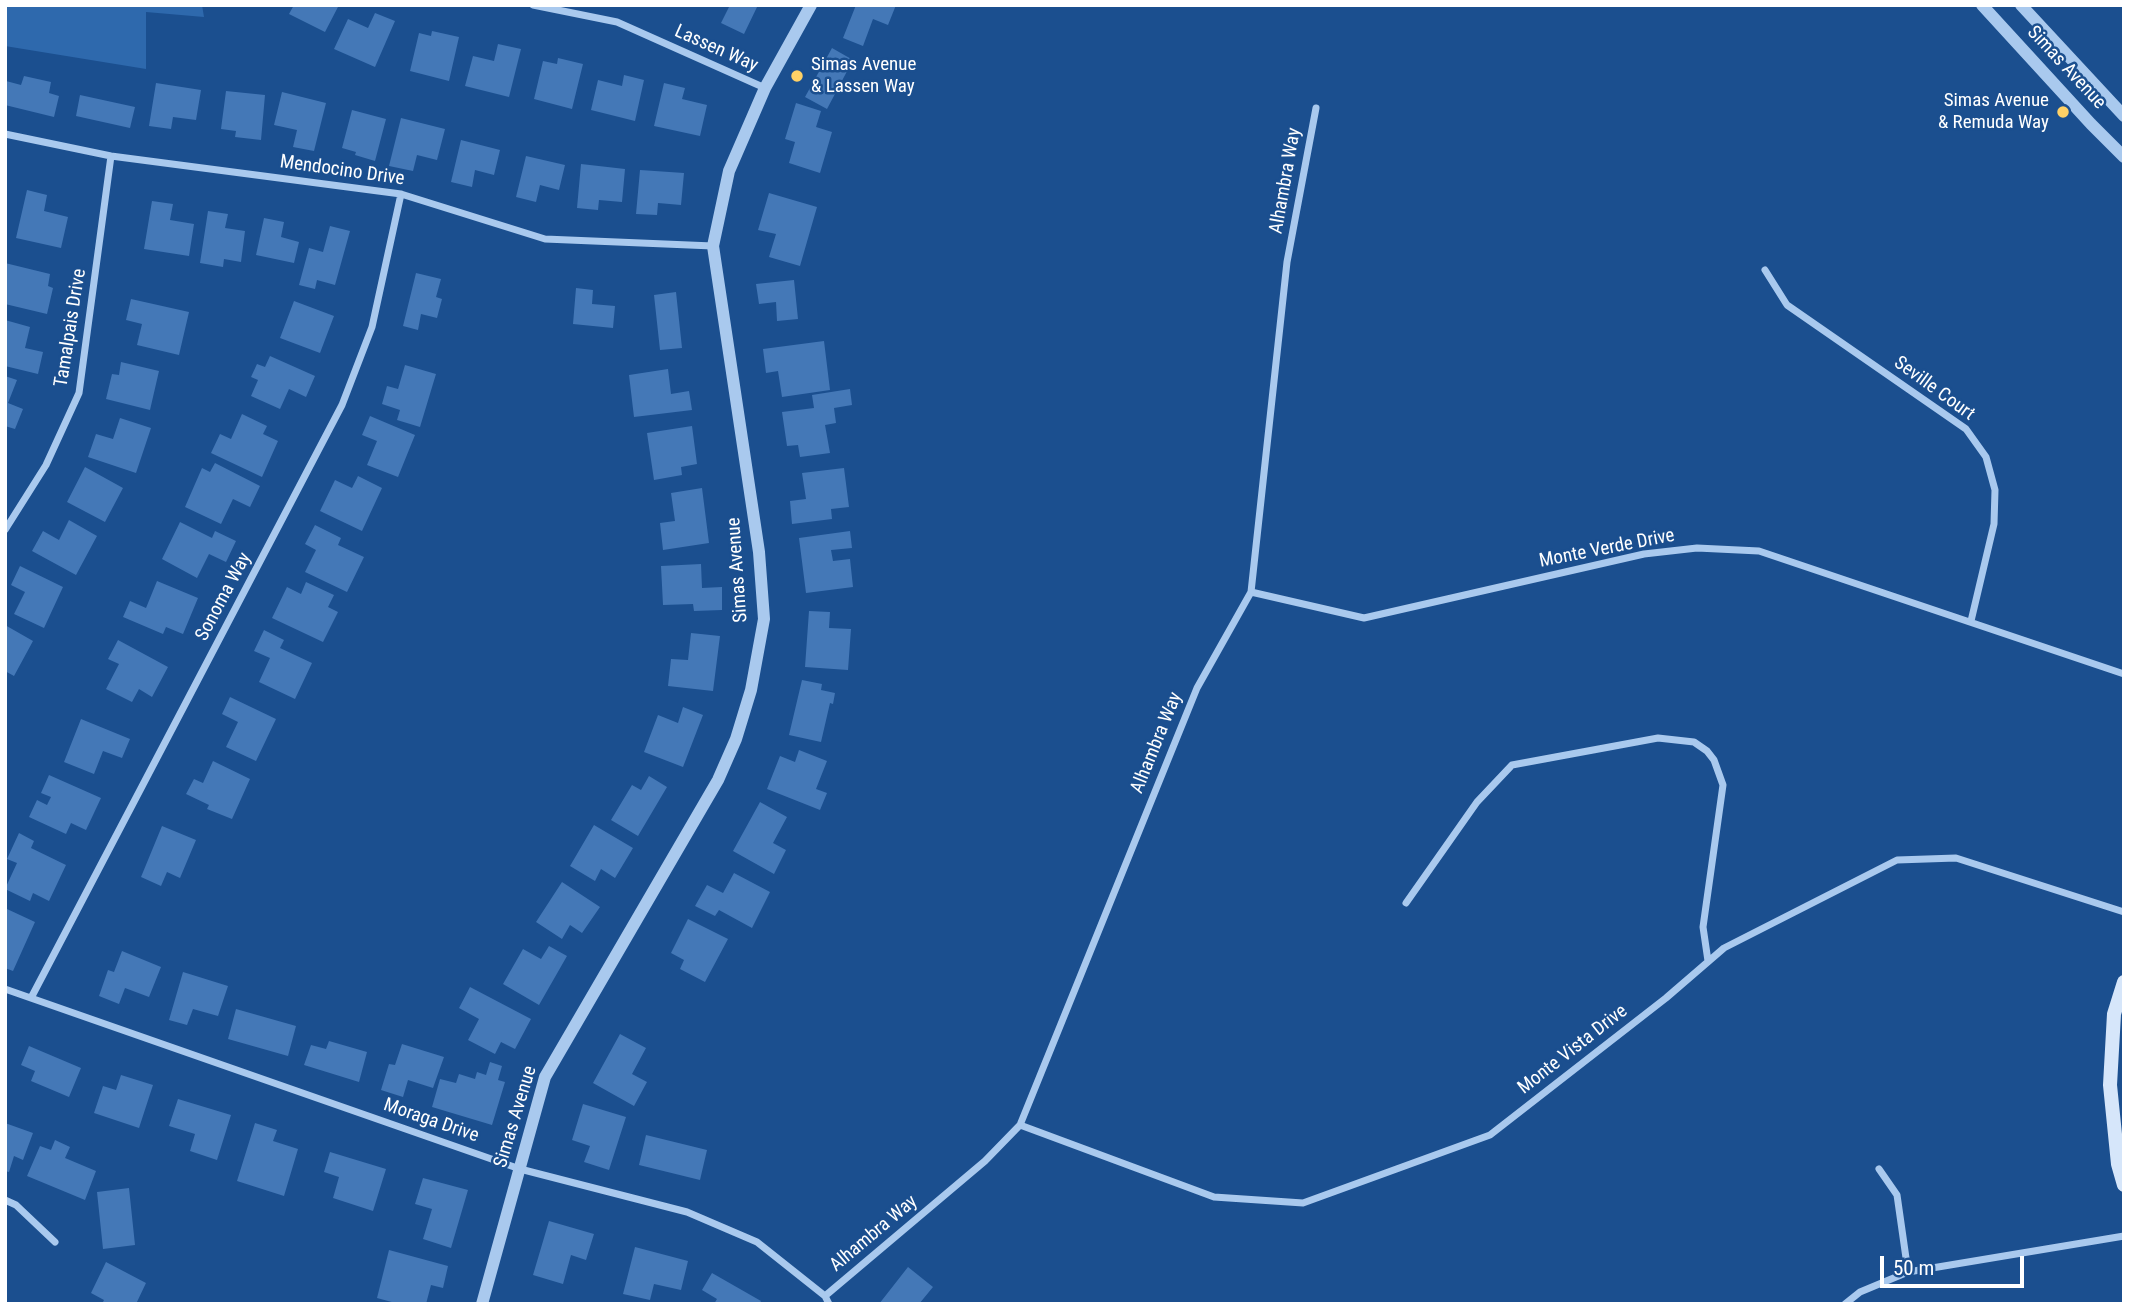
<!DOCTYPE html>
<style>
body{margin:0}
#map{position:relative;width:2129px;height:1309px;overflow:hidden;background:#1b4f8f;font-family:"Roboto Condensed",sans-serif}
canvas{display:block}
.frame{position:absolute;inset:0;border:7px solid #fff;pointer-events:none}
.scale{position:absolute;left:1880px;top:1256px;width:144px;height:32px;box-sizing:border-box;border:4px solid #fff;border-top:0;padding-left:9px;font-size:21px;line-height:24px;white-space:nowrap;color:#fff;-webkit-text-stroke:5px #1b4f8f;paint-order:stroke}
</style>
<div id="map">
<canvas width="2129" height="1309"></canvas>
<div class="frame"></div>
<div class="scale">50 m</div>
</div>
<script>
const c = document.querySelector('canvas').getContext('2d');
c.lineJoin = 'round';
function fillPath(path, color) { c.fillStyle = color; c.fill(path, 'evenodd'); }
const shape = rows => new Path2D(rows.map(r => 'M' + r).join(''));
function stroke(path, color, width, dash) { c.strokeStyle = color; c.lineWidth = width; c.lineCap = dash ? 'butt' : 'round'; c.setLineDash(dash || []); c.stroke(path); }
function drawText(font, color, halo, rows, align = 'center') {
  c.font = font + ' "Roboto Condensed",sans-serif'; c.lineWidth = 5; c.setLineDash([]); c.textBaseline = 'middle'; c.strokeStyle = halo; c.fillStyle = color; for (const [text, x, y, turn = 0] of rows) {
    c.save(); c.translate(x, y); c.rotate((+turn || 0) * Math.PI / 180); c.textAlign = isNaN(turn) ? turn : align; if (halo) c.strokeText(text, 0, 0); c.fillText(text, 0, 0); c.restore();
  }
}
fillPath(shape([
 [5,5,202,5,204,17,146,12,146,69,5,46]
]), '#2e69ad');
fillPath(shape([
 [294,5,339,5,325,32,289,14],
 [730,5,758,5,744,34,721,23],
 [856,5,896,5,888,25,873,19,863,46,843,38],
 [375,13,395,21,375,67,334,49,348,19,368,28],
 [432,31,459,37,449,81,410,71,419,33,431,36],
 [498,44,521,49,509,97,465,86,473,56,494,61],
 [832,48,853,60,827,109,805,97],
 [558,58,583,64,572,109,534,99,543,61,557,64],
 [624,75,644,80,635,121,591,110,598,80,622,86],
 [24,76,51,82,49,93,59,96,54,117,5,105,6,81,21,85],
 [156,83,201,90,196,120,173,117,171,129,149,126],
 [664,83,685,88,682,99,707,105,700,136,654,126],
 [226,91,265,95,261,140,235,137,236,131,221,129],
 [282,92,326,103,314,151,293,147,297,130,274,125],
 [80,95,135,107,130,128,76,116],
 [796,103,821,111,816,127,832,132,820,173,789,163,795,142,785,139],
 [352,110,386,119,375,161,355,155,356,152,342,148],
 [401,118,445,129,437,160,417,155,413,171,389,166],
 [461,140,500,150,494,175,475,170,472,187,451,182],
 [526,156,565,165,559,190,540,185,536,202,516,197],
 [581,164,625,169,622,202,599,200,598,210,577,208],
 [640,170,684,173,681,205,658,203,657,215,636,214],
 [27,190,47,195,44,211,68,217,61,248,16,238],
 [769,193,817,207,800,266,769,257,776,234,758,230],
 [152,201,173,204,170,220,194,224,189,256,144,249],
 [208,211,228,214,225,228,245,231,241,262,224,259,223,267,200,263],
 [264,218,284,222,281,237,299,242,294,263,256,255],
 [330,226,350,231,335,285,317,280,315,289,299,285,309,248,323,252],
 [5,263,50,274,48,286,53,288,47,314,5,304],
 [416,273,441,279,436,297,442,299,437,318,421,314,418,330,403,326],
 [794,280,798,319,777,321,776,302,759,304,756,284],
 [576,288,593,290,592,304,615,306,613,328,573,324],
 [676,292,682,348,660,350,654,295],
 [131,299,189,312,179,355,137,345,142,324,126,320],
 [294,301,334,316,320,353,280,338],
 [5,320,30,327,25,348,43,352,38,374,5,366],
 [824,341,830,390,782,397,778,371,766,373,763,349],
 [270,356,315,376,306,397,289,389,280,409,251,396,258,380,251,377,257,364,265,367],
 [121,362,159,371,150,410,106,399,112,374,119,375],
 [405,365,436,374,420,427,397,420,400,410,382,404,387,386,398,389],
 [668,369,671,394,689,391,692,410,634,417,629,375],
 [5,376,17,380,8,403,23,409,15,429,5,426],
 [850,389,852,405,834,408,836,423,825,425,830,453,800,457,798,445,787,446,782,412,814,408,812,395],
 [242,414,267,426,263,434,278,441,262,477,211,453,220,434,231,439],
 [370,416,415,435,398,477,367,465,377,441,362,435],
 [120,418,151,428,136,473,88,457,96,434,113,439],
 [692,426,697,464,681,467,682,475,654,480,647,433],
 [215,463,260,486,250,507,233,499,221,524,185,507,202,468,210,472],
 [85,467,123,488,105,522,67,502],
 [844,468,849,507,831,509,832,519,792,524,790,501,806,499,802,473],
 [358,476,382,488,362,531,320,511,335,480,352,488],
 [702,488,709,543,663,550,660,523,675,521,671,493],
 [69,520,97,536,76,575,32,551,43,531,59,540],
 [180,522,212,538,215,531,236,541,226,562,209,554,197,578,162,559],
 [315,525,341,538,338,545,364,557,347,592,305,572,316,550,305,544],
 [850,531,852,548,831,550,833,561,850,559,853,587,806,593,799,538],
 [701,564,702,588,722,587,722,610,694,611,693,604,663,605,661,566],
 [20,566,63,587,44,628,14,614,25,592,11,585],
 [157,581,198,598,183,634,166,627,163,634,123,617,130,601,146,608],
 [306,582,334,595,328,607,338,612,323,642,272,618,287,587,301,594],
 [809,611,830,612,829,628,851,629,848,670,805,667],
 [5,625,33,641,14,676,5,671],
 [264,630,284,640,280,648,312,663,295,699,259,682,270,658,254,651],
 [691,633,720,636,713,691,668,686,671,659,688,660],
 [118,640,168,667,152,697,139,689,132,702,106,689,119,664,108,659],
 [802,680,822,684,821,690,835,693,833,704,830,703,821,742,789,735],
 [230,697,276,719,256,761,226,747,238,722,222,714],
 [683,707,703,715,683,767,644,752,658,715,678,723],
 [81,719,130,739,122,758,103,751,94,774,64,762],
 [799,750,827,761,816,789,827,793,820,810,767,789,780,756,795,762],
 [213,761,250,779,232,819,207,809,209,805,186,794,194,779,203,783],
 [49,775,101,798,86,830,71,823,66,834,29,817,37,800,47,805,51,797,41,793],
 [649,776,667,787,638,836,611,820,632,785,641,790],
 [760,802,787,817,773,843,786,850,774,874,733,851],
 [594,825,633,848,615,878,601,869,595,881,570,866],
 [162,826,196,840,180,878,167,872,161,886,141,877],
 [19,833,34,841,31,848,66,865,49,901,33,893,30,901,5,889,17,863,7,859],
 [734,873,770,892,752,928,719,910,715,916,695,906,707,885,723,893],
 [562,882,600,907,582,933,570,925,562,939,536,922],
 [7,909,35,922,13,971,5,968],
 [688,919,728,939,705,982,680,969,684,960,671,953],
 [549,946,567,956,539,1005,503,984,523,949,541,959],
 [122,951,161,967,149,997,125,988,119,1004,99,996,108,970,114,972],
 [183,972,228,986,218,1016,193,1009,187,1025,169,1020],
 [470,987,531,1019,515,1049,501,1042,495,1054,468,1040,479,1019,459,1008],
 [236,1009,296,1026,288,1056,228,1039],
 [620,1034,646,1048,632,1074,647,1082,634,1106,593,1083],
 [329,1041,367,1052,359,1082,304,1065,311,1045,326,1049],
 [402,1044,444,1057,433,1088,408,1080,403,1097,381,1090,389,1064,395,1065],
 [29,1046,81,1068,69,1097,31,1081,35,1071,21,1065],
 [490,1062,502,1066,498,1080,505,1082,492,1125,432,1107,440,1079,456,1083,459,1074,475,1079,477,1072,486,1075],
 [121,1075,153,1085,139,1128,94,1113,103,1086,116,1090],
 [178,1099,231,1115,217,1160,190,1151,195,1134,169,1126],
 [583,1104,626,1117,609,1170,584,1162,590,1146,572,1140],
 [5,1123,33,1133,23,1160,14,1156,9,1172,5,1171],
 [255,1123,277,1130,273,1141,298,1149,284,1196,237,1181],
 [646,1135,707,1150,700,1180,639,1165],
 [55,1140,70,1147,65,1158,96,1171,85,1200,27,1176,40,1146,51,1150],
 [330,1152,386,1169,373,1211,333,1198,339,1177,324,1172],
 [423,1178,468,1190,451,1248,423,1239,432,1209,415,1204],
 [129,1188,135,1245,103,1249,97,1192],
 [549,1221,594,1234,586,1260,571,1255,563,1284,533,1275],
 [635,1247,688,1261,681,1290,654,1284,650,1300,623,1294],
 [389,1250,448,1266,443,1288,431,1285,426,1304,399,1304,377,1298],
 [106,1262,146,1283,136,1304,102,1304,104,1300,91,1293],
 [908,1267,933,1287,919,1304,879,1304],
 [712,1273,761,1301,759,1304,714,1304,717,1299,702,1290]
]), '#4478b7');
stroke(shape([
 [533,5,617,22,765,88],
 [5,134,111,156,401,194,545,239,713,246],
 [1765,270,1787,305,1966,429,1986,457,1995,490,1994,524,1971,621],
 [5,530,46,465,79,393,111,156],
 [1251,592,1364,618,1644,554,1697,548,1759,551,2124,674],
 [1406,903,1477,802,1512,765,1658,738,1694,742,1707,751,1714,760,1723,785,1703,927,1708,961],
 [5,989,520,1169,687,1212,757,1242,825,1296,829,1304],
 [31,998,342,405,372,327,401,194],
 [1020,1125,1214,1197,1303,1203,1490,1135,1666,998,1724,948,1897,860,1956,858,2124,912],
 [1879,1169,1897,1195,1908,1272],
 [5,1200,16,1205,55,1242],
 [825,1296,985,1161,1020,1125,1197,688,1251,592,1287,262,1316,108],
 [1845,1304,1860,1292,1908,1272,2124,1236]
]), '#a9c9ee', 7);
stroke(shape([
 [1982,5,2091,124,2124,157],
 [2021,5,2124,116],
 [482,1304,545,1077,718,780,736,739,751,690,764,619,759,552,713,246,729,171,765,88,811,5]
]), '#a9c9ee', 12);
stroke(shape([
 [2124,982,2114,1014,2110,1085,2118,1164,2124,1185]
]), '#d6e6fa', 14);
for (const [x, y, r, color] of [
 [797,76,7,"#ffd166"],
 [2063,112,7,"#ffd166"]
]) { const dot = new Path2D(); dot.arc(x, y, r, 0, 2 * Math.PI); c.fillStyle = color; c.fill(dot); stroke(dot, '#1b4f8f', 2.5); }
drawText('19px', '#fff', '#1b4f8f', [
 ["Lassen Way",716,49,24],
 ["Simas Avenue",2066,68,47],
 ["Mendocino Drive",342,171,8],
 ["Alhambra Way",1286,181,-80],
 ["Tamalpais Drive",71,328,-81],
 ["Seville Court",1934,389,36],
 ["Monte Verde Drive",1607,549,-11],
 ["Simas Avenue",738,570,-94],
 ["Sonoma Way",224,597,-62],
 ["Alhambra Way",1157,743,-68],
 ["Monte Vista Drive",1573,1050,-38],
 ["Simas Avenue",516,1117,-73],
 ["Moraga Drive",431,1121,19],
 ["Alhambra Way",874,1234,-40]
]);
drawText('19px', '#fff', '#1b4f8f', [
 ["Simas Avenue",811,65],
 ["& Lassen Way",811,87],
 ["Simas Avenue",2049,101,"right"],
 ["& Remuda Way",2049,123,"right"]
], 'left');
</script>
